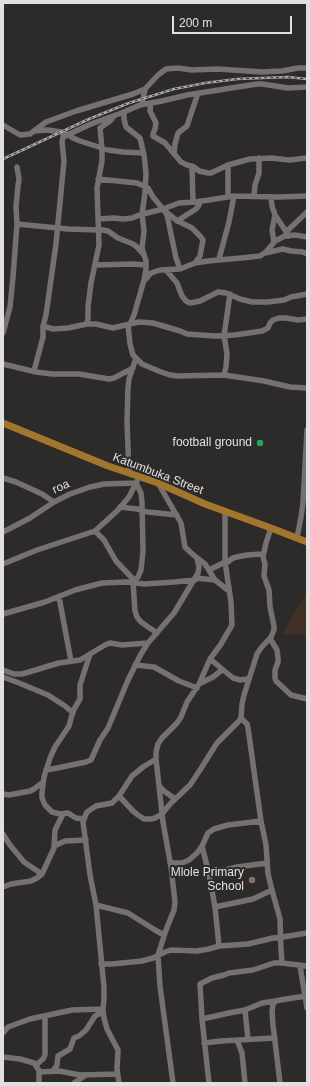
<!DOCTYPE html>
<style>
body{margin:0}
#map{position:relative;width:310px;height:1086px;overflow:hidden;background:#2d2a2a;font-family:Helvetica,sans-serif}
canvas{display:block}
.frame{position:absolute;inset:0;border:4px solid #e1dfdf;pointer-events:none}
.scale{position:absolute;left:172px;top:16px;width:120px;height:18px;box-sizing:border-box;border:2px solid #e1dfdf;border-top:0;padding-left:5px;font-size:12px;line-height:14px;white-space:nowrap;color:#e1dfdf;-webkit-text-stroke:3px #2d2a2a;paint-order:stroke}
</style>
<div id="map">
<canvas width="310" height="1086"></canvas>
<div class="frame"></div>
<div class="scale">200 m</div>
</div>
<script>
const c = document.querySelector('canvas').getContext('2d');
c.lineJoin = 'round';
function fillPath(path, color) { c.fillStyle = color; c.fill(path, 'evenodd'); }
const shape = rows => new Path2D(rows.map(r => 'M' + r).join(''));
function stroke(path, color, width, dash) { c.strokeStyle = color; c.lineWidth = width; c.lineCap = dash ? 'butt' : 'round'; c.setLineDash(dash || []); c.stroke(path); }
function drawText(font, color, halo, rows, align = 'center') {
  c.font = font + ' Helvetica,sans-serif'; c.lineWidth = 4; c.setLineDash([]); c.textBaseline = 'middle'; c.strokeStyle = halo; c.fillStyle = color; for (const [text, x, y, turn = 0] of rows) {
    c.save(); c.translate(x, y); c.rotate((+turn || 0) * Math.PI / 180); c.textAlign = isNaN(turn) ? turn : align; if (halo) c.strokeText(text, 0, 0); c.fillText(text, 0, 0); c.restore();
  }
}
fillPath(shape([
 [307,591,307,635,282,634]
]), '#3f2f24');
stroke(shape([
 [151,103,150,111,156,123,155,129,153,134,153,136,165,143,181,162,187,165,194,167,199,171,208,173,211,173,228,165,250,159,271,158,289,160,307,158],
 [142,104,145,89],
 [124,112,124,119,126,127,140,138,144,155,146,173,145,193,142,214,144,231,142,248,146,261,146,269,144,280,134,315,130,324],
 [3,125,20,135,30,134,46,122,76,111,133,94,145,89,158,75,166,69,178,68,192,70,218,69,262,72,282,71,298,68,307,68],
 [34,131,48,130,61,132,67,134,73,138,80,141,108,150,123,152,143,153],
 [174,154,175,144,178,133,187,126,198,93],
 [192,166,193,202],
 [98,179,137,183,148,188,153,197,163,209,167,215,176,258,180,269],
 [254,196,255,185,259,173,259,158],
 [228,197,228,165],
 [271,197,272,206,275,215,289,236],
 [166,212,176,220,192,228,201,237,203,240,200,256,195,263],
 [143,214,163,209,179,203,196,202,234,196,279,197,307,196],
 [98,219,114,218,123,219,132,218,142,214],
 [177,221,196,209,199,205,200,201],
 [17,224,68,229,98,230],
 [98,229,108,231,118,238,133,244,137,247,144,255],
 [286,232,307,212],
 [274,242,272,230,275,215],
 [265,253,283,249,291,251,303,252,307,254],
 [219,259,229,222,234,196],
 [95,265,132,264,146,265],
 [166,270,177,283,182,296,186,301,190,303,200,301,218,292,226,293,240,299,252,302,268,302,284,300,291,297,307,294],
 [145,280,151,273,160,270,180,269,195,263,208,261,241,258,260,256,266,252,275,241,285,236,295,235,307,237],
 [87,324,88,318,88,307,91,283,99,245,97,188,102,161,102,149,100,128,110,121,114,116],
 [128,325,130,344,133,355,142,364,161,372,170,375,178,376,224,375,264,381,290,387,307,388],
 [43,326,53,329,68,328,87,324,96,324,113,328,117,327,139,322,153,323,180,331,187,334,214,336,235,335,262,331,268,328,270,323,273,320,279,318,286,318,298,320,307,319],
 [3,333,10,307,13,277,17,224,16,206,18,186,19,179,17,167],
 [3,364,36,372,52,374,79,374,109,379,114,378,133,368],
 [34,371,43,337,43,326,46,315,56,244,64,161,62,142,63,137,91,124,124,112,140,105,162,101,187,95,257,84,262,84,288,88,307,87],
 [224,375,226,367,227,354,225,341,224,336,230,294],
 [129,473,127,422,128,387,129,379,136,358],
 [3,478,16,482,42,494,54,502],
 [120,507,137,509,148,512,177,515],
 [271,528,266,543,263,557,265,564,264,576,269,590,270,607,274,626,274,630,271,637,271,640,277,650,278,658,278,662,275,670,275,678,276,681,291,695,307,699],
 [95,531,104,540,116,561,132,578,133,582,135,611,137,617,141,622,157,633],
 [3,532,30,518,54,502,70,494,90,487,104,484,136,483,141,493,142,502,143,552,141,570,138,577,133,582],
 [297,538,301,517,303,503,307,430],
 [197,558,205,564,215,580,229,591],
 [3,564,37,550,95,531,117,511,129,497,137,481],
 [225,564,233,558,237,557,247,555,263,554],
 [209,570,225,562],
 [195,578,215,580],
 [59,597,71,661],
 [3,614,45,602,75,590,102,583,127,582,145,584,174,582,195,580],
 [210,659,233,678,240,680,248,679],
 [135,665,154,667,179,681,197,688],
 [3,670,14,674,22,674,59,663,80,660,105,645,110,643,122,645,148,643],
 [3,677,19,683,48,695,65,706,73,713],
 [199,684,213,677,222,670],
 [241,718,247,724,248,728,261,821,266,845,268,874,272,890,280,919,281,950,282,963],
 [46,770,57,768,86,762,91,760,100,740,108,728,128,680,141,654,148,643,174,613,198,573,199,567,197,558,189,551,185,547,181,523,158,483],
 [159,786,164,791,175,799],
 [3,794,9,795,30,791,34,789,42,783],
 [119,796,133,811,138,815,144,819,151,819,155,818,162,814,170,804,190,785,200,770,217,743,239,721,241,718,242,704,244,695,257,654,261,648,271,637],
 [84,819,76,818,68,813,60,814,52,812,45,805,42,798,42,792,44,777,50,758,55,747,69,726,73,711,80,699,80,685,90,654],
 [3,834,10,845,24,862,42,874],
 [54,846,65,841,86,840],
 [170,863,182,863,189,860,197,853,202,846],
 [209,874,237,867,267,863],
 [3,887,11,884,31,881,37,878,42,874,54,848,55,830,63,814],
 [96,905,128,913,155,930,164,935],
 [215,907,253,899,272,890],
 [219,946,215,907,209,874,202,846,203,844,208,833,214,829,228,825,261,821],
 [101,964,112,964,142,961,153,958,165,952,171,950,197,951,209,949,219,946,248,944,273,938,283,937,307,933],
 [300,966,307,1008],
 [245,1010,248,1039],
 [202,1019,229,1013,245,1010,262,1003,276,1001],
 [3,1033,8,1027,30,1019,72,1010,103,1009],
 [237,1040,242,1053,245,1083],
 [204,1043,221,1041,275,1038],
 [3,1057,20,1059,34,1063,40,1072,59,1071,80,1075,117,1074],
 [36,1065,43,1059,45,1055,45,1016],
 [39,1071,39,1083],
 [53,1071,57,1065,58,1056,70,1049,74,1038,79,1036,86,1030,95,1016,103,1012],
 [74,1083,86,1075],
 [119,1083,117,1069,118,1050,107,1029,104,1018,103,1009,104,999,104,987,96,905,90,875,83,822,86,814,87,812,96,806,112,803,119,796,132,776,143,767,156,759],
 [173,1083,160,986,158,955,166,930,174,910,175,902,171,867,163,822,156,759,156,752,158,744,162,738,177,723,181,717,187,702,199,684,210,659,221,644,232,625,231,602,225,562,225,512],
 [209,1083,202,1019,200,984,212,978,224,975,229,973,253,970,274,963,282,963,307,966],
 [280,1083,273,1025,272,1012,273,1004,276,1001,280,1000,306,996]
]), '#747170', 5.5);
stroke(shape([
 [3,423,108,466,129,473,158,483,205,504,271,528,307,542]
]), '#a3762d', 7);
const rail = shape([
 [3,159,89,119,129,103,174,89,205,83,237,79,288,77,307,79]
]);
stroke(rail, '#aba9a9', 2.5);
stroke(rail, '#2d2a2a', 1, [3]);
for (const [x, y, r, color] of [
 [260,443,4,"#2e9e5b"],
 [252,880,4,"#8d6e63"]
]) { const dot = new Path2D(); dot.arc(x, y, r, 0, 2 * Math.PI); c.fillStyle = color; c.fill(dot); stroke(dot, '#2d2a2a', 1.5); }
drawText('12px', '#e1dfdf', '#2d2a2a', [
 ["football ground",252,443],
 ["Mlole Primary",244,873],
 ["School",244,887]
], 'right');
drawText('12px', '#e1dfdf', '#2d2a2a', [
 ["Katumbuka Street",158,474,21],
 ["roa",61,487,-25]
]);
</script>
